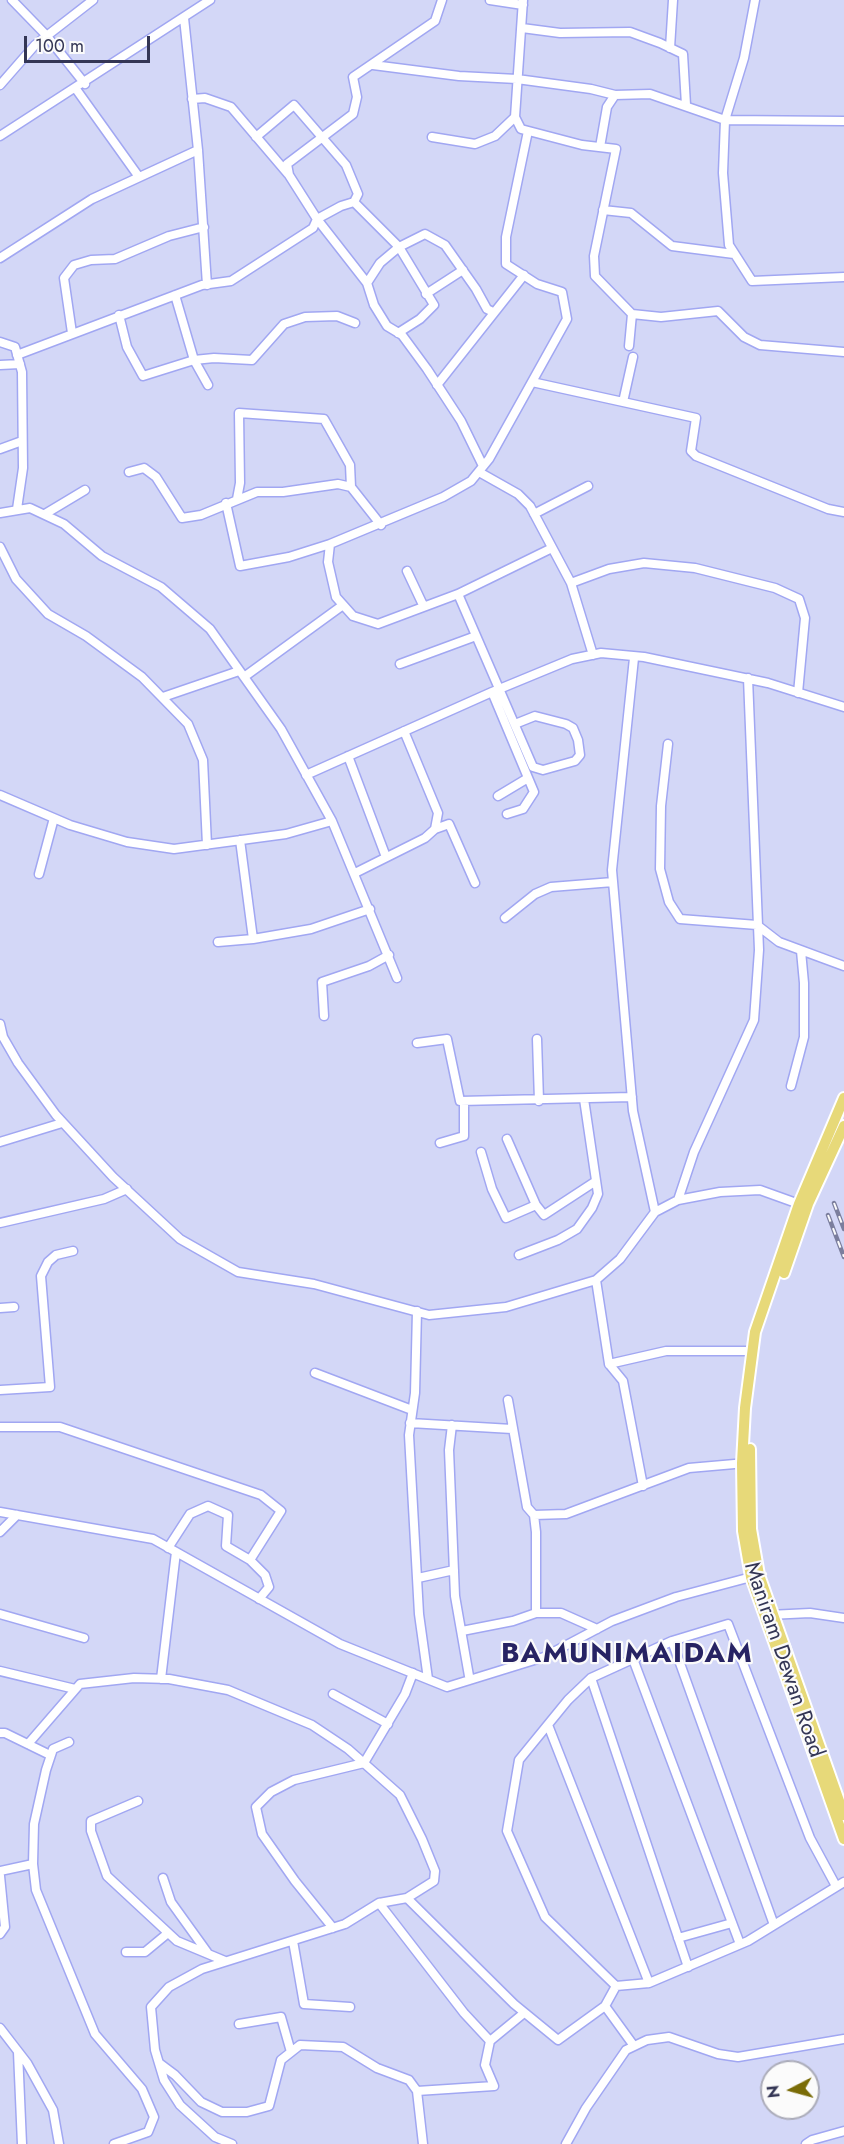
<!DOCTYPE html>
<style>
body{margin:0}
#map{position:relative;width:844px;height:2144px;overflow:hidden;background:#d3d7f7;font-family:Jost,sans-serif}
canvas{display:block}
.north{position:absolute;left:760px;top:2060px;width:60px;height:60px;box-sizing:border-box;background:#fbfbfb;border:2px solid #abacb9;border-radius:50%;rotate:264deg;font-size:16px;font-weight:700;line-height:24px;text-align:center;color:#343655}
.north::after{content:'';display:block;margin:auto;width:21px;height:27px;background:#7a6c07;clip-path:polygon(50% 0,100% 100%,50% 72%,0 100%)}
.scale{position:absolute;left:24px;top:36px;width:126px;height:27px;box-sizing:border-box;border:3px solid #343655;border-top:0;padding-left:8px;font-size:18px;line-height:21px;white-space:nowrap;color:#343655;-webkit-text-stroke:4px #fbfbfb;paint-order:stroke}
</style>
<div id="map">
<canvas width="844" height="2144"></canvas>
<div class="north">N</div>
<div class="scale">100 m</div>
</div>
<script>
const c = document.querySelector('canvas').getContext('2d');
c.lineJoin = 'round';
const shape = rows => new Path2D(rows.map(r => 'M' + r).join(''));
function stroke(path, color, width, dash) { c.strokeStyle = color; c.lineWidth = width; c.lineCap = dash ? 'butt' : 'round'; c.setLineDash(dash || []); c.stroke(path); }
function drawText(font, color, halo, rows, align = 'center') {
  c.font = font + ' Jost,sans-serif'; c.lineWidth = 4.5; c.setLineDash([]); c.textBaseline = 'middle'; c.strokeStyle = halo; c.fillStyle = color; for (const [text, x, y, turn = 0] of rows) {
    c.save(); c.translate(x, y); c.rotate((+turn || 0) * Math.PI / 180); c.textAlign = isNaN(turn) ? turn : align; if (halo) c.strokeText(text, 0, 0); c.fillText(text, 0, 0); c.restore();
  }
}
const minor = shape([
 [12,0,46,35,85,84],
 [490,0,523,5],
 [523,0,515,117,521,129,582,145,616,149,594,256,595,276,632,314,661,317,718,311,744,337,760,345,844,352],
 [755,0,744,58,725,120,723,173,729,245,752,281,844,277],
 [184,18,198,150,207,285],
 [522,28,560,33,630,32,660,43,683,54,686,105],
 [670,48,673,0],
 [373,65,459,76,517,79,591,89,615,95],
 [0,85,35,45,93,0],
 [76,89,139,177],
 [192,99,205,98,231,107,288,174],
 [528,131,506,237,506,264,537,284,562,292,567,319,489,459,471,481,443,497,330,544,328,562,336,597,353,616,378,624,458,594,552,548],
 [0,136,210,0],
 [256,137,294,105,346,165,358,194,354,202],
 [432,137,475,144,495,136,515,117],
 [600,147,607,107,615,95,650,94,725,120,844,121],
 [603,210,631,213,672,246,734,254],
 [0,258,92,199,198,150],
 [367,283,317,219,341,206,354,202,399,247,434,305,420,319,398,333],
 [426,294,463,270],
 [175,295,194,360,208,385],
 [119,315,127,347,143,376,194,360,214,358,252,360,284,324,305,317,337,316,355,323],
 [72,333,64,278,74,265,91,260,115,259,169,236,204,227],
 [0,342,15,347,22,372,23,468,17,509],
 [629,346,632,314],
 [17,355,202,285,231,281,313,228,317,219,289,175,287,164,353,114,357,97,353,77,435,21,442,0],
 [0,365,20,364],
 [532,382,696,418,691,451,696,456,828,509,844,512],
 [437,385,524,275],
 [623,402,633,357],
 [0,449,22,441],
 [483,466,461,421,427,369,402,335,387,326,374,305,367,283,380,263,399,247,425,234,445,245,476,289,487,309,493,312],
 [129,472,144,468,156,477,182,518,201,515,257,492,283,492,338,484,351,487,381,525],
 [479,472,518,494,530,506,571,583,593,655],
 [237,499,240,483,239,413,324,419,350,465,351,487],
 [226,503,240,566,289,557,330,544],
 [0,513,30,508,64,524,102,556,161,587,210,629,281,729,332,821,397,978],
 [45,514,85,490],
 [534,514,588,486],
 [0,547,16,579,48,614,86,636,142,677,188,724,203,760,207,845],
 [407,571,423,605],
 [571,583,609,569,644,563,695,568,775,588,799,599,805,618,798,693],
 [458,594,533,767,543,770,575,761,580,755,578,740,573,728,566,724,535,716,515,724],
 [634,658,612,870,633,1111,655,1212],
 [400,664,476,636],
 [244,677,343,605],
 [492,692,534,792,523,809,507,814],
 [163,697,239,671],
 [668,744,661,806,660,869,669,902,680,919,757,925,779,942,844,966],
 [348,756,386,857],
 [306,775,492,692,572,659,601,653,644,657,768,683,844,707],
 [0,795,70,825,127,842,174,849,286,834,332,821],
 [498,796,528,778],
 [435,829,449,824,475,883],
 [355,873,425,838,435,829,438,813,404,731],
 [39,874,54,818],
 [505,918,535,894,551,887,613,882],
 [253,939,311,929,370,909],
 [218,942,253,939,240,840],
 [324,1016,322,982,369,966,389,955],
 [0,1024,3,1037,18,1063,56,1115,113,1177,180,1239,238,1272,314,1284,429,1315,506,1307,596,1280,620,1259,655,1212,678,1200,720,1192,760,1190,799,1204],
 [537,1039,539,1101],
 [417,1043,447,1039,460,1101,632,1097],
 [791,1086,804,1037,804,983,801,951],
 [507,1139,536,1205,544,1215,596,1181],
 [0,1142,62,1123],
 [440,1143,464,1136,464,1101],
 [481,1152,492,1189,506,1218,536,1205],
 [678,1200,694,1152,754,1020,759,950,748,678],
 [0,1223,104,1199,127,1189],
 [519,1255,558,1240,577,1229,592,1208,598,1194,584,1099],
 [596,1280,609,1364,623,1381,643,1486],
 [0,1308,14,1307],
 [417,1311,415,1393,409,1435,419,1614,428,1679],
 [609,1364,666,1351,751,1351],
 [315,1373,412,1410],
 [0,1390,50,1387,41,1276,48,1262,56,1255,73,1251],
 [508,1400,527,1507,534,1515,566,1514,689,1468,746,1463],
 [410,1423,512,1429],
 [452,1425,449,1450,455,1596,469,1676],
 [0,1427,60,1427,261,1495,281,1511,250,1560],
 [0,1512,153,1539,340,1644,447,1687,544,1657,612,1621,676,1597,755,1576],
 [534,1515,536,1532,536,1613],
 [0,1532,17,1515],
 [168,1548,190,1514,208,1506,228,1515,226,1546,250,1560,265,1575,269,1587,259,1599],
 [418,1578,454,1570],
 [0,1614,84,1638],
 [769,1615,810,1613,844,1618],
 [462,1631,513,1621,536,1613,561,1613,597,1629],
 [672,1641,774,1925],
 [633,1659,740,1944],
 [0,1671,75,1689],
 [591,1678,688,1967],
 [161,1679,176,1552],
 [333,1694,388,1724],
 [548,1725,649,1983],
 [0,1733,5,1733,50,1755],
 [69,1742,53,1749,46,1770,34,1824,33,1864,36,1890,95,2034,142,2089,154,2117,148,2132,114,2144],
 [28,1744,80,1684,134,1678,169,1679,228,1690,312,1725,348,1749,400,1795,422,1839,435,1871,434,1881,407,1898,379,1903,345,1924,202,1969,169,1987,151,2007,155,2050,164,2080,180,2105,215,2137,232,2144],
 [138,1801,91,1821,91,1831,107,1876,177,1941,225,1961],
 [0,1871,33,1864],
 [0,1876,5,1927,0,1934],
 [163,1878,171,1902,207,1952],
 [836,1886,810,1838,728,1624,672,1641,591,1678,568,1700,519,1760,507,1831,545,1917,616,1986,649,1983,748,1941,844,1882],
 [407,1898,514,2004,558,2040,605,2006,616,1986],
 [379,1903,464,2013,490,2041],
 [333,1928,295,1881,262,1834,256,1807,271,1792,294,1780,364,1763,405,1694,413,1673],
 [678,1938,732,1923],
 [293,1941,304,2004,350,2007],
 [126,1952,145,1952,168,1933],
 [605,2006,634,2046],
 [239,2024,281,2017,291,2052],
 [0,2028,27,2063,53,2110,59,2144],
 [18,2052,22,2144],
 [159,2063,175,2075,201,2102,222,2112,247,2112,269,2106,281,2060,300,2045,343,2047,377,2068,409,2080,417,2091,494,2086,485,2065,490,2041,524,2013],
 [417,2091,423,2144],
 [566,2144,586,2108,626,2050,647,2040,669,2037,718,2054,738,2057,844,2039],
 [806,2144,812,2140,844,2131]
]);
const major = shape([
 [844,1098,799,1204,755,1332,745,1408,742,1463,743,1531,751,1577,844,1839],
 [784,1273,808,1204,844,1126],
 [750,1449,751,1529,759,1575,844,1815]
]);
stroke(minor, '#a1a7f2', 11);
stroke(major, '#fff', 14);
stroke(minor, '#fff', 8);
stroke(major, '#e7d979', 10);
const rail = shape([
 [834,1203,844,1229],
 [828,1215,844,1257]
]);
stroke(rail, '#7b7e9d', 4.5);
stroke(rail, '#fbfbfb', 2, [7]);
drawText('22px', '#343655', '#fbfbfb', [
 ["Maniram Dewan Road",783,1660,71]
]);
c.letterSpacing = '1.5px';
drawText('bold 28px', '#272363', '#fbfbfb', [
 ["BAMUNIMAIDAM",627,1655]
]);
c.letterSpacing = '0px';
</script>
